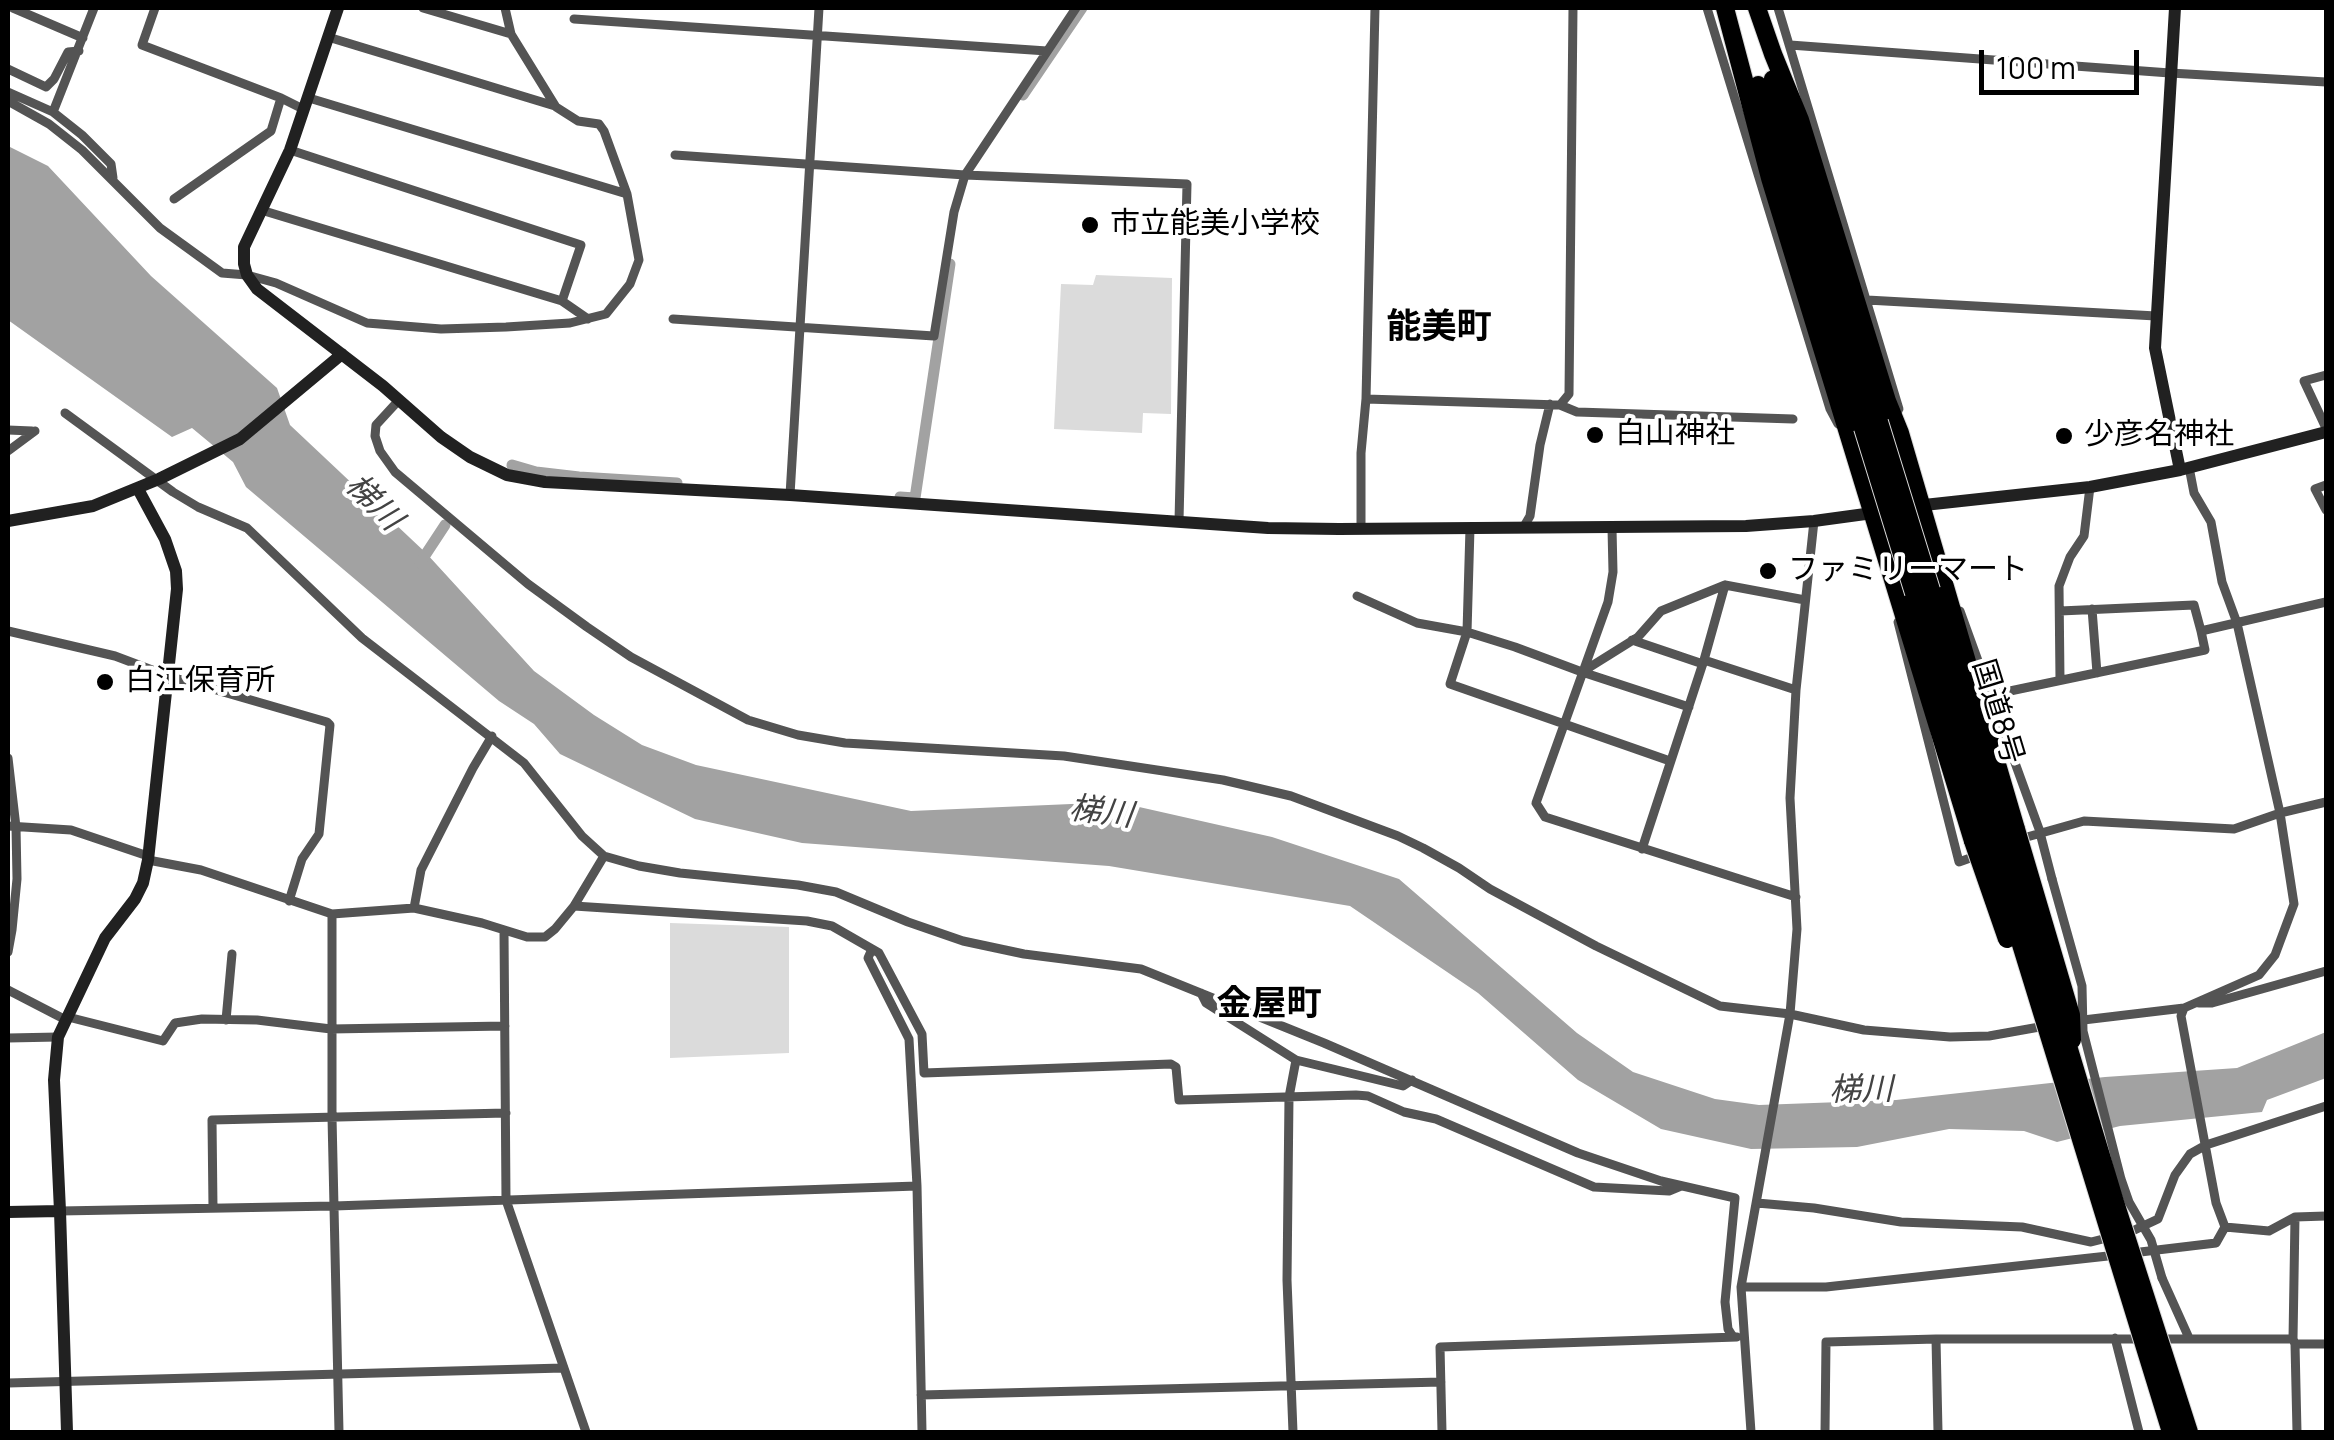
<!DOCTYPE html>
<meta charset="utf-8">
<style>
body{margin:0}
#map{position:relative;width:2334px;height:1440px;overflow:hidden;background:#fff;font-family:Manrope,sans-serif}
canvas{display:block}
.frame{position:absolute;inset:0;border:10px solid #000;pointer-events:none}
.scale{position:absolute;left:1979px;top:50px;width:160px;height:45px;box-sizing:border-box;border:5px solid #000;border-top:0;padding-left:12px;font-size:30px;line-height:35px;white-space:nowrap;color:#000;-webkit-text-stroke:8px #fff;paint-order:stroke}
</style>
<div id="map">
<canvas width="2334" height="1440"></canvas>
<div class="frame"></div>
<div class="scale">100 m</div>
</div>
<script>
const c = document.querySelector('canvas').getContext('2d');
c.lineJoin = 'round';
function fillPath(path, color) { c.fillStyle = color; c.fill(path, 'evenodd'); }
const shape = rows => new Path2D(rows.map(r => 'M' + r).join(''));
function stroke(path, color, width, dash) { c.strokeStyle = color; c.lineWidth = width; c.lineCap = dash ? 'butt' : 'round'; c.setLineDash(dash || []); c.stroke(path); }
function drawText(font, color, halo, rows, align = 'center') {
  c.font = font + ' Manrope,"Noto Sans JP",sans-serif'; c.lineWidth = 8; c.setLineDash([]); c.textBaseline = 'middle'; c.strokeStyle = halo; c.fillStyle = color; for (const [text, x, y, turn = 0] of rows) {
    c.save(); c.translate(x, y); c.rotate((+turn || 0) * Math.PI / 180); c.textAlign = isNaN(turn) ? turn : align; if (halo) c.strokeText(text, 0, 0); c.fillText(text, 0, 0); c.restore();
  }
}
fillPath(shape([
 [1096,275,1172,278,1171,414,1143,413,1142,433,1054,429,1061,284,1093,285],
 [670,923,789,927,789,1053,670,1058]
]), '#dbdbdb');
fillPath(shape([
 [8,146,48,166,151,276,277,388,290,425,426,553,534,671,594,715,642,745,696,765,911,811,1117,802,1272,837,1399,879,1577,1033,1633,1072,1715,1099,1759,1105,1896,1100,2105,1077,2237,1068,2326,1032,2326,1078,2267,1100,2262,1112,2120,1126,2057,1142,2024,1131,1949,1129,1857,1147,1751,1149,1661,1129,1578,1080,1478,993,1350,906,1109,866,802,843,695,819,560,754,534,724,499,701,246,487,233,462,192,428,172,437,8,320]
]), '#a2a2a2');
stroke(shape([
 [1023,95,1082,8],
 [512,465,536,472,579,477,677,483],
 [900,497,915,498,950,264],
 [420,563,445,525]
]), '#a2a2a2', 11);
const highway = shape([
 [1725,8,1770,178,1973,841],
 [1757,8,1773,54,1800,120,1887,401,1900,433,2016,829],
 [1773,79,1879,422],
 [1758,85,1863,428],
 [1931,590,2004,833],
 [1914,593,1988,837]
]);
stroke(highway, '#dbdbdb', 20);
stroke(shape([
 [13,8,83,38],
 [155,8,142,45,281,98,303,109],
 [423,8,511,34],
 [1707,8,1830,409,1838,424],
 [1778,8,1899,409,1897,411],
 [574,19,1047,51],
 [328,37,555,106],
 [1790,45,2170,73,2326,82],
 [8,69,46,87,54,79,68,52,79,51],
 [8,92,53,112,82,135,111,164,113,178],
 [309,98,627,194],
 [8,101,49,124,82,150,160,228,222,273,247,275,276,283,367,323,441,329,506,327,570,323,606,314,630,284,639,260,627,194,604,131,599,124,578,121,556,107,511,34,505,8],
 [53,112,94,8],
 [290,150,581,245,562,301],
 [675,155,965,175,1187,184,1179,521],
 [174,199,271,131,281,98],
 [261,210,562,301,588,319],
 [1867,300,2156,316],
 [673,319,934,336,954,212,965,175,1076,8],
 [2326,375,2304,381,2326,428],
 [1366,399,1560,405,1569,394,1573,8],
 [399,400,376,425,375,436,380,451,395,472,528,584,587,627,631,657,748,720,798,735,845,743,1064,756,1223,780,1291,796,1398,836,1423,848,1459,868,1490,889,1596,946,1720,1006,1790,1014,1864,1030,1950,1037,1989,1036,2045,1026],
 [1560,405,1577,412,1793,419],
 [65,413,173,492,198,507,247,528,362,638,524,763,582,836,604,856,639,866,680,873,798,885,836,892,908,922,963,941,1024,954,1141,969,1324,1043,1578,1153,1661,1181,1735,1198,1725,1302,1728,1329,1733,1337],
 [8,430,32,431],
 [8,451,35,431],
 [2326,485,2315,489,2326,510],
 [790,495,819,8],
 [1361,528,1361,453,1366,399,1375,8],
 [1470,528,1467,632,1450,684,1670,761],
 [1523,528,1530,516,1540,445,1550,404],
 [1612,528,1613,572,1608,602,1536,803,1545,817,1796,897],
 [1357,596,1417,623,1467,632,1515,647,1582,672,1689,707],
 [2092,609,2097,673],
 [1960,611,2039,829,2052,879],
 [2060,611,2194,605,2201,631,2326,602],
 [1898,622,1959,862,1973,857],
 [8,631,115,656,168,676,327,722,330,725,319,834,302,859,289,901],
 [1632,640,1703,664],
 [1704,660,1796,690],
 [1582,672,1638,637,1661,611,1725,585,1805,600],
 [2060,680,2059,586,2070,557,2084,536,2090,487],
 [1991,695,2205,650,2201,631],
 [8,826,71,830,145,855,148,860,201,870,332,914,414,908,482,923,527,937,545,937,555,929,574,906,604,856],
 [2027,837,2084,821,2234,829,2280,813,2326,802],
 [1642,849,1704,660,1725,585],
 [574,906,807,921,832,926,879,953,922,1034,924,1073,1171,1064,1176,1067,1179,1100,1356,1095,1368,1096,1404,1112,1436,1119,1594,1187,1669,1191,1681,1186],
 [414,908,421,870,473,768,492,736],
 [332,914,332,1117,339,1432],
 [504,930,506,1200,586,1432],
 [872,949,868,958,909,1039,917,1186,922,1432],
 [8,952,12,930,17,879,16,827,8,758],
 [8,990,66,1020],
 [1201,993,1206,1003,1296,1060,1289,1097,1287,1280,1293,1432],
 [2199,1003,2212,1003,2326,971],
 [2184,1008,2181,1016,2216,1203,2225,1227],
 [68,1017,163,1041,175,1023,202,1019,257,1020,331,1029,505,1026],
 [226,1020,232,954],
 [2075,1021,2184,1008,2259,975,2275,955,2294,904,2280,813,2237,623,2222,582,2211,522,2194,493,2189,467],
 [8,1038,58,1037],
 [1296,1060,1403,1086,1412,1080],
 [1757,1203,1814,1208,1901,1222,2022,1227,2091,1242,2111,1237],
 [213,1208,212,1120,506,1113],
 [60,1211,334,1206,917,1186],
 [2295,1217,2293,1339,2295,1344,2297,1432],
 [2225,1227,2269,1231,2295,1217,2326,1216],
 [2126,1234,2158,1219,2175,1175,2190,1154,2206,1145,2326,1106],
 [2132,1253,2216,1243,2225,1227],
 [2162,1278,2189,1338],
 [1741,1287,1826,1287,2117,1255],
 [2115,1338,2139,1432],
 [1936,1339,1938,1432],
 [2295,1344,2326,1344],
 [8,1383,563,1368],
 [921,1395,1441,1382],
 [1442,1432,1440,1347,1737,1337],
 [1751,1432,1741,1287,1790,1014,1797,929,1790,798,1796,690,1814,521],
 [1825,1432,1826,1342,1936,1339,2293,1339]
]), '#545454', 9);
stroke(shape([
 [338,8,290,150,244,247,244,264,247,275,257,289,383,386,441,437,470,457,507,475,545,482,790,495,1268,528,1339,529,1746,526,1814,521,1880,512],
 [2175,8,2155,348,2180,470],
 [1915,506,2090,487,2180,470,2326,432],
 [8,521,93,506,159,479,240,439,342,354],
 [8,1212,60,1211],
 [67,1432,60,1211,54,1080,58,1037,105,938,135,899,143,883,148,860,177,589,176,571,165,539,138,489]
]), '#212121', 12);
stroke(highway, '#000', 18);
const highwayBridge = shape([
 [1879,422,1931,590],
 [1863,428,1914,593],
 [2016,829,2071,1015,2072,1040],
 [2004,833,2115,1202,2189,1432],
 [1988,837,2171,1432],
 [1973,841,2007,939]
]);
stroke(highwayBridge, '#dbdbdb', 20, []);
stroke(shape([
 [2052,879,2082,986,2083,1031,2121,1179,2129,1202,2151,1240,2162,1278]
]), '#545454', 9);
stroke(highwayBridge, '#000', 18);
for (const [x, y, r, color] of [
 [1090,225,10,"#000"],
 [1595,435,10,"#000"],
 [2064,436,10,"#000"],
 [1768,571,10,"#000"],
 [105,682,10,"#000"]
]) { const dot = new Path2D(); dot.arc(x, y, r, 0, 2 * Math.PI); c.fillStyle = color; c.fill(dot); stroke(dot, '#fff', 4); }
drawText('30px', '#000', '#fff', [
 ["市立能美小学校",1110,225],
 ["白山神社",1615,435],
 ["少彦名神社",2084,436],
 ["ファミリーマート",1788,571],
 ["白江保育所",125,682]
], 'left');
drawText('30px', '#000', '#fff', [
 ["国道8号",1997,712,73]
]);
drawText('italic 32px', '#434343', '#fff', [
 ["梯川",373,503,45],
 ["梯川",1101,813,7],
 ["梯川",1861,1091,-1]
]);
drawText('bold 35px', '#000', '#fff', [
 ["能美町",1439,328],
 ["金屋町",1269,1005]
]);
</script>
